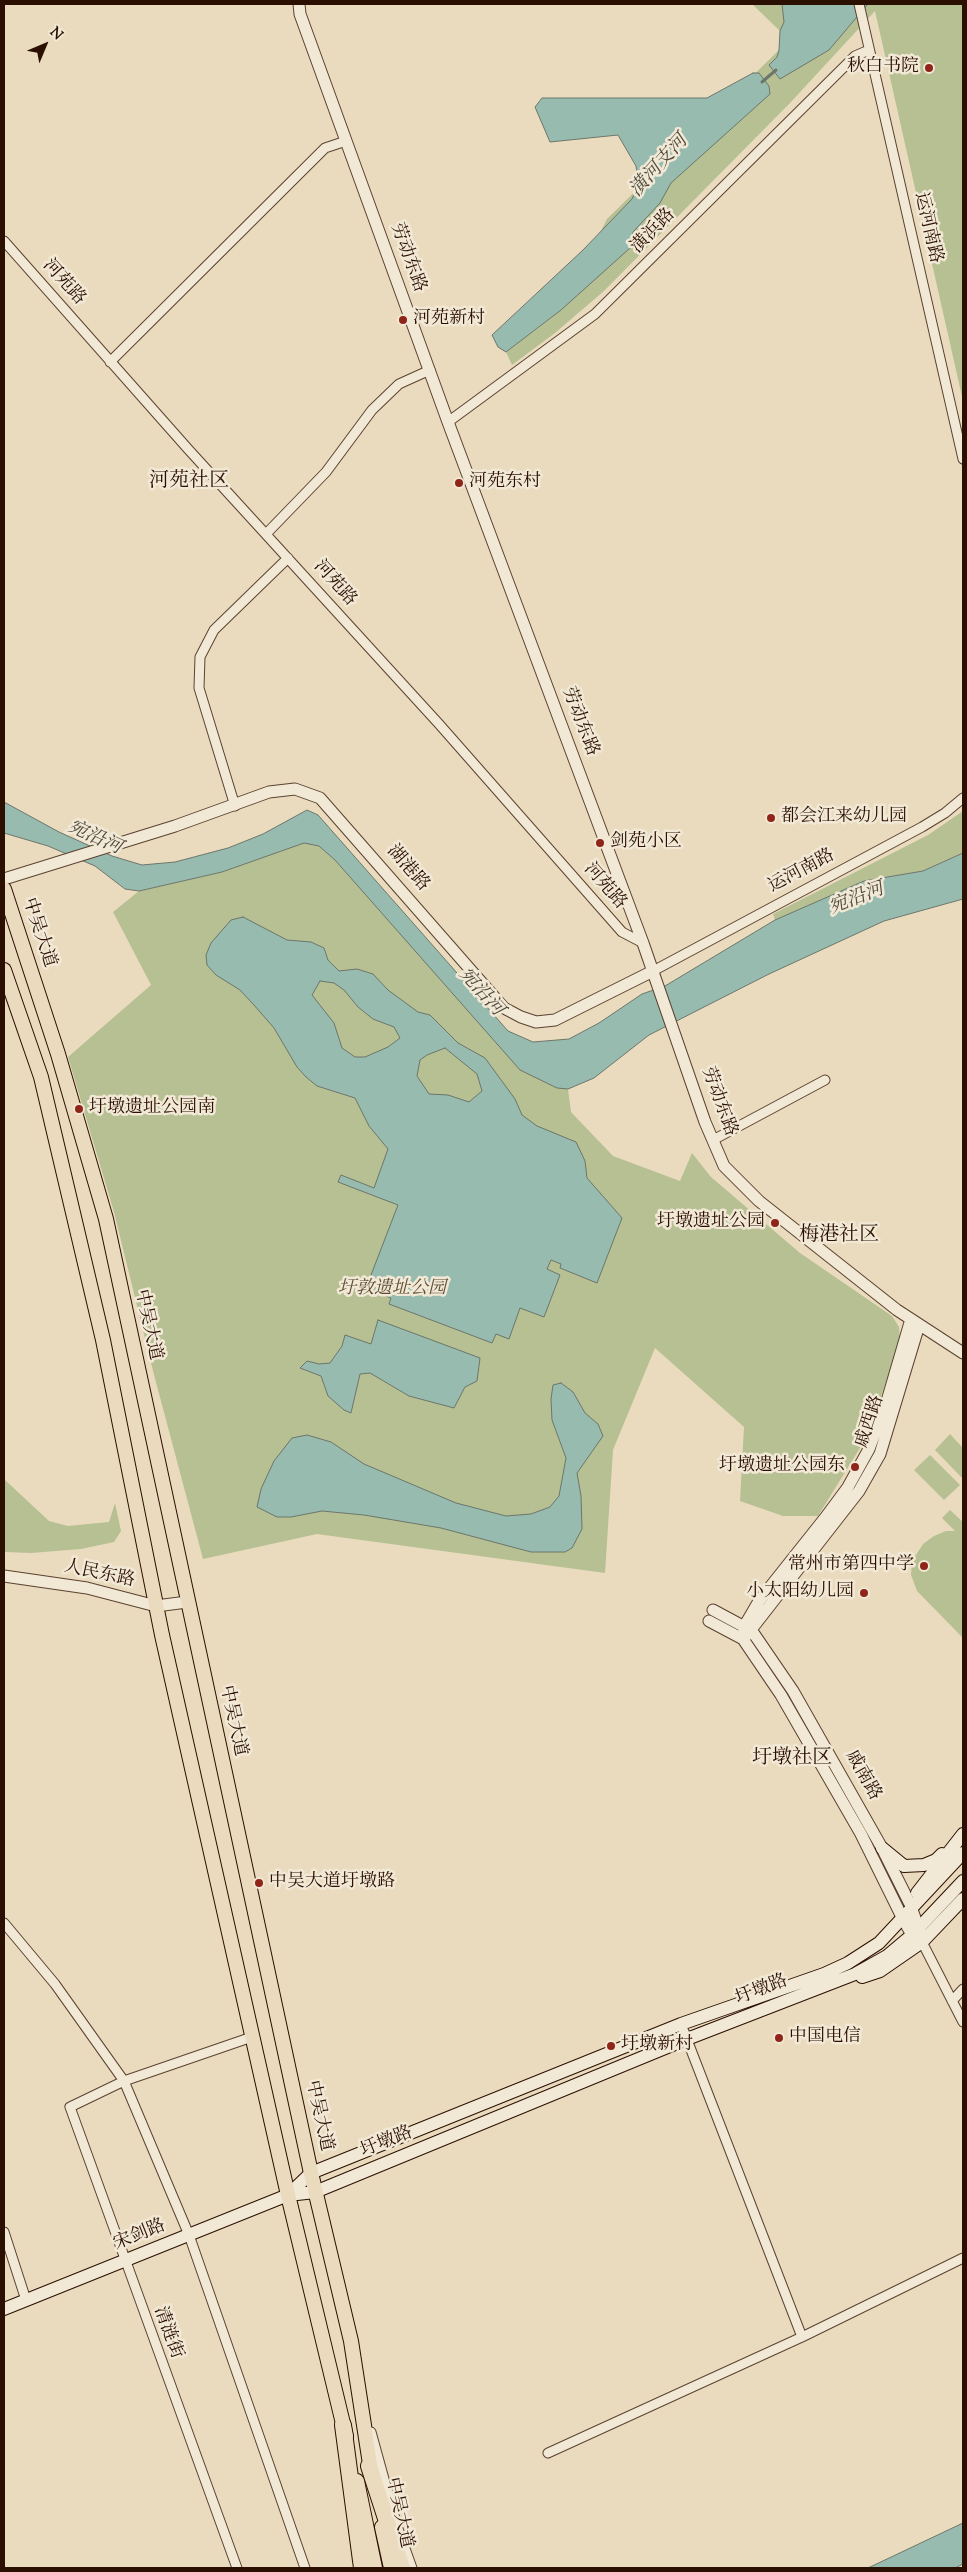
<!DOCTYPE html>
<meta charset="utf-8">
<style>
body{margin:0}
#map{position:relative;width:967px;height:2572px;overflow:hidden;background:#eadbbe;font-family:"Sorts Mill Goudy",serif}
canvas{display:block}
.frame{position:absolute;inset:0;border:5px solid #2b0f01;pointer-events:none}
.north{position:absolute;left:20px;top:20px;width:50px;height:50px;-webkit-text-stroke:4px #f1e8d5;paint-order:stroke;rotate:45deg;font-size:14px;font-weight:700;line-height:20px;text-align:center;color:#2b0f01}
.north::after{content:'';display:block;margin:auto;width:18px;height:22px;background:#2b0f01;clip-path:polygon(50% 0,100% 100%,50% 72%,0 100%)}
</style>
<div id="map">
<canvas width="967" height="2572"></canvas>
<div class="frame"></div>
<div class="north">N</div>
</div>
<script>
const c = document.querySelector('canvas').getContext('2d');
c.lineJoin = 'round';
function fillPath(path, color) { c.fillStyle = color; c.fill(path, 'evenodd'); }
const shape = rows => new Path2D(rows.map(r => 'M' + r).join(''));
function stroke(path, color, width, dash) { c.strokeStyle = color; c.lineWidth = width; c.lineCap = dash ? 'butt' : 'round'; c.setLineDash(dash || []); c.stroke(path); }
function drawText(font, color, halo, rows, align = 'center') {
  c.font = font + ' "Sorts Mill Goudy","Noto Serif SC",serif'; c.lineWidth = 5; c.setLineDash([]); c.textBaseline = 'middle'; c.strokeStyle = halo; c.fillStyle = color; for (const [text, x, y, turn = 0] of rows) {
    c.save(); c.translate(x, y); c.rotate((+turn || 0) * Math.PI / 180); c.textAlign = isNaN(turn) ? turn : align; if (halo) c.strokeText(text, 0, 0); c.fillText(text, 0, 0); c.restore();
  }
}
fillPath(shape([
 [752,4,962,4,963,401,875,11,790,103,604,291,555,333,512,365,506,352,561,310,607,219,779,50,780,31],
 [963,811,963,853,923,871,864,881,775,920,773,914,928,835],
 [304,842,319,846,335,860,530,1060,570,1057,568,1089,571,1112,613,1156,680,1181,692,1153,711,1177,800,1253,892,1316,899,1327,900,1340,868,1435,818,1516,783,1516,740,1501,744,1427,655,1348,613,1450,605,1573,317,1534,203,1559,153,1371,114,1212,68,1057,151,985,113,912,139,891,222,872],
 [950,1434,963,1448,963,1479,935,1450],
 [930,1455,960,1485,944,1500,914,1470],
 [4,1479,49,1521,68,1526,109,1522,115,1503,121,1531,114,1542,81,1549,31,1553,4,1552],
 [950,1510,963,1522,963,1638,917,1591,911,1575,912,1561,923,1544,934,1536,946,1531,955,1531,942,1518]
]), '#b6c093');
const water = shape([
 [782,4,868,4,829,50,780,79,769,65,777,57,779,50,780,31,784,22,782,4],
 [753,73,759,73,769,86,770,94,671,183,660,203,633,232,630,248,561,310,506,352,498,347,492,335,583,250,632,199,639,184,636,166,618,135,550,142,535,107,542,98,707,98,753,73],
 [4,802,59,832,112,856,142,865,175,862,228,848,263,834,307,810,318,815,508,1031,533,1042,569,1039,599,1023,642,994,665,986,775,920,864,881,923,871,963,853,963,899,884,921,769,974,649,1035,594,1078,568,1089,557,1088,520,1070,335,860,319,846,304,843,222,872,139,891,125,889,95,866,48,846,4,833,4,802],
 [243,917,287,940,311,942,324,948,328,960,339,971,357,969,373,974,388,990,418,1012,430,1015,458,1043,485,1058,515,1099,522,1115,537,1126,576,1142,585,1161,587,1178,622,1218,597,1283,560,1268,561,1264,551,1260,547,1269,560,1275,544,1317,520,1308,509,1339,496,1334,492,1343,389,1304,391,1298,366,1288,398,1205,338,1182,341,1175,374,1188,388,1149,369,1126,355,1098,317,1086,306,1077,297,1067,274,1028,254,1005,240,990,216,975,207,965,206,955,211,943,231,920,243,917],
 [320,981,334,983,344,990,358,1007,373,1019,394,1027,400,1038,388,1047,365,1057,355,1057,342,1048,334,1023,312,995,320,981],
 [445,1048,477,1074,482,1091,469,1102,448,1095,429,1094,417,1076,420,1060,427,1055,445,1048],
 [378,1320,480,1358,477,1381,465,1387,454,1408,409,1396,370,1373,360,1374,351,1413,344,1410,328,1396,321,1376,300,1368,307,1361,319,1364,330,1363,342,1346,345,1335,371,1344,378,1320],
 [561,1383,573,1392,585,1413,598,1424,603,1436,577,1473,581,1496,582,1529,572,1548,565,1552,531,1552,441,1528,364,1515,322,1511,291,1517,277,1517,257,1507,261,1489,274,1461,292,1438,307,1435,331,1442,364,1464,456,1503,506,1516,531,1514,550,1507,559,1496,566,1458,552,1420,551,1399,553,1385,561,1383],
 [963,2523,963,2564,955,2568,868,2568,963,2523]
]);
fillPath(water, '#98bbb0');
stroke(water, '#6c766a', 1);
stroke(shape([
 [762,82,776,70]
]), '#6c766a', 3);
const minor = shape([
 [859,4,963,459],
 [4,241,188,449,439,724,622,932,643,943],
 [110,362,325,148,346,141],
 [448,422,595,314,855,56,869,50],
 [266,534,326,472,372,410,399,384,430,370],
 [235,806,199,688,200,657,214,630,288,558],
 [653,971,922,827,945,813,963,798],
 [713,1140,825,1080],
 [4,1923,55,1984,124,2081,189,2235,305,2568],
 [922,1942,963,2022],
 [952,2001,963,1989],
 [681,2024,802,2337],
 [4,2232,26,2300],
 [371,2432,397,2526,412,2568],
 [548,2453,802,2337,963,2258],
 [237,2568,70,2107,124,2081,252,2037]
]);
const tertiary = shape([
 [299,4,300,14,448,422,643,943,705,1122,724,1166,759,1201,897,1310,963,1353],
 [4,879,175,826,269,792,295,789,320,798,504,1008,521,1017,536,1022,555,1020,653,971],
 [4,1576,87,1588,156,1606,187,1602],
 [713,1610,752,1631,793,1691,882,1848,910,1904,921,1935],
 [709,1621,743,1639,781,1695,861,1834,902,1917,912,1935,919,1940],
 [744,1631,745,1625,759,1601,825,1518,848,1487,869,1449,887,1401,911,1319],
 [746,1636,859,1491,880,1454,919,1325]
]);
const secondary = shape([
 [882,1848,904,1866,924,1865,936,1860,942,1854],
 [917,1893,963,1834],
 [862,1977,880,1971,922,1942,963,1899],
 [288,2195,311,2173,681,2024,824,1974,848,1963,879,1943,963,1853],
 [4,2309,288,2195,315,2192,687,2039,855,1974,887,1956,912,1935,963,1881]
]);
const primary = shape([
 [4,889,58,1054,106,1219,311,2173,351,2341,372,2477],
 [4,970,41,1077,103,1340,162,1635,288,2195,346,2436],
 [357,2481,375,2568],
 [382,2527,391,2568]
]);
const motorway = shape([
 [343,2425,362,2568],
 [369,2466,402,2568]
]);
stroke(minor, '#5b4230', 11);
stroke(tertiary, '#5b4230', 13);
stroke(secondary, '#2b0f01', 14);
stroke(primary, '#2b0f01', 16);
stroke(motorway, '#2b0f01', 18);
stroke(minor, '#f1e8d5', 9);
stroke(tertiary, '#f1e8d5', 11);
stroke(secondary, '#f1e8d5', 12);
stroke(primary, '#eadbbe', 14);
stroke(motorway, '#eadbbe', 16);
for (const [x, y, r, color] of [
 [929,68,5,"#8f2418"],
 [403,320,5,"#8f2418"],
 [459,483,5,"#8f2418"],
 [771,818,5,"#8f2418"],
 [600,843,5,"#8f2418"],
 [79,1109,5,"#8f2418"],
 [775,1223,5,"#8f2418"],
 [855,1467,5,"#8f2418"],
 [924,1566,5,"#8f2418"],
 [864,1593,5,"#8f2418"],
 [259,1883,5,"#8f2418"],
 [779,2038,5,"#8f2418"],
 [611,2046,5,"#8f2418"]
]) { const dot = new Path2D(); dot.arc(x, y, r, 0, 2 * Math.PI); c.fillStyle = color; c.fill(dot); stroke(dot, '#f1e8d5', 2); }
drawText('18px', '#2b0f01', '#f1e8d5', [
 ["秋白书院",919,68,"right"],
 ["河苑新村",413,320],
 ["河苑东村",469,483],
 ["都会江来幼儿园",781,818],
 ["剑苑小区",610,843],
 ["圩墩遗址公园南",89,1109],
 ["圩墩遗址公园",765,1223,"right"],
 ["圩墩遗址公园东",845,1467,"right"],
 ["常州市第四中学",914,1566,"right"],
 ["小太阳幼儿园",854,1593,"right"],
 ["中吴大道圩墩路",269,1883],
 ["中国电信",789,2038],
 ["圩墩新村",621,2046]
], 'left');
drawText('18px', '#2b0f01', '#f1e8d5', [
 ["运河南路",927,228,77],
 ["潢浜路",654,232,-46],
 ["劳动东路",407,258,70],
 ["河苑路",63,283,48],
 ["河苑路",334,584,48],
 ["劳动东路",579,722,69],
 ["湖港路",407,869,49],
 ["运河南路",802,872,-28],
 ["河苑路",604,887,49],
 ["中吴大道",38,933,72],
 ["劳动东路",718,1102,70],
 ["中吴大道",147,1325,78],
 ["戚西路",871,1422,-72],
 ["人民东路",99,1575,12],
 ["中吴大道",232,1721,78],
 ["戚南路",862,1776,61],
 ["圩墩路",762,1991,-21],
 ["中吴大道",318,2116,78],
 ["圩墩路",387,2143,-22],
 ["宋剑路",140,2236,-22],
 ["清涟街",167,2333,70],
 ["中吴大道",398,2513,78]
]);
drawText('italic 18px', '#5c4d34', '#f1e8d5', [
 ["圩敦遗址公园",392,1290]
]);
drawText('italic 19px', '#514b3e', '#f1e8d5', [
 ["潢河支河",660,167,-48],
 ["宛沿河",94,839,24],
 ["宛沿河",857,900,-21],
 ["宛沿河",480,993,48]
]);
drawText('20px', '#2b0f01', '#f1e8d5', [
 ["河苑社区",189,483],
 ["梅港社区",839,1237],
 ["圩墩社区",792,1760]
]);
</script>
